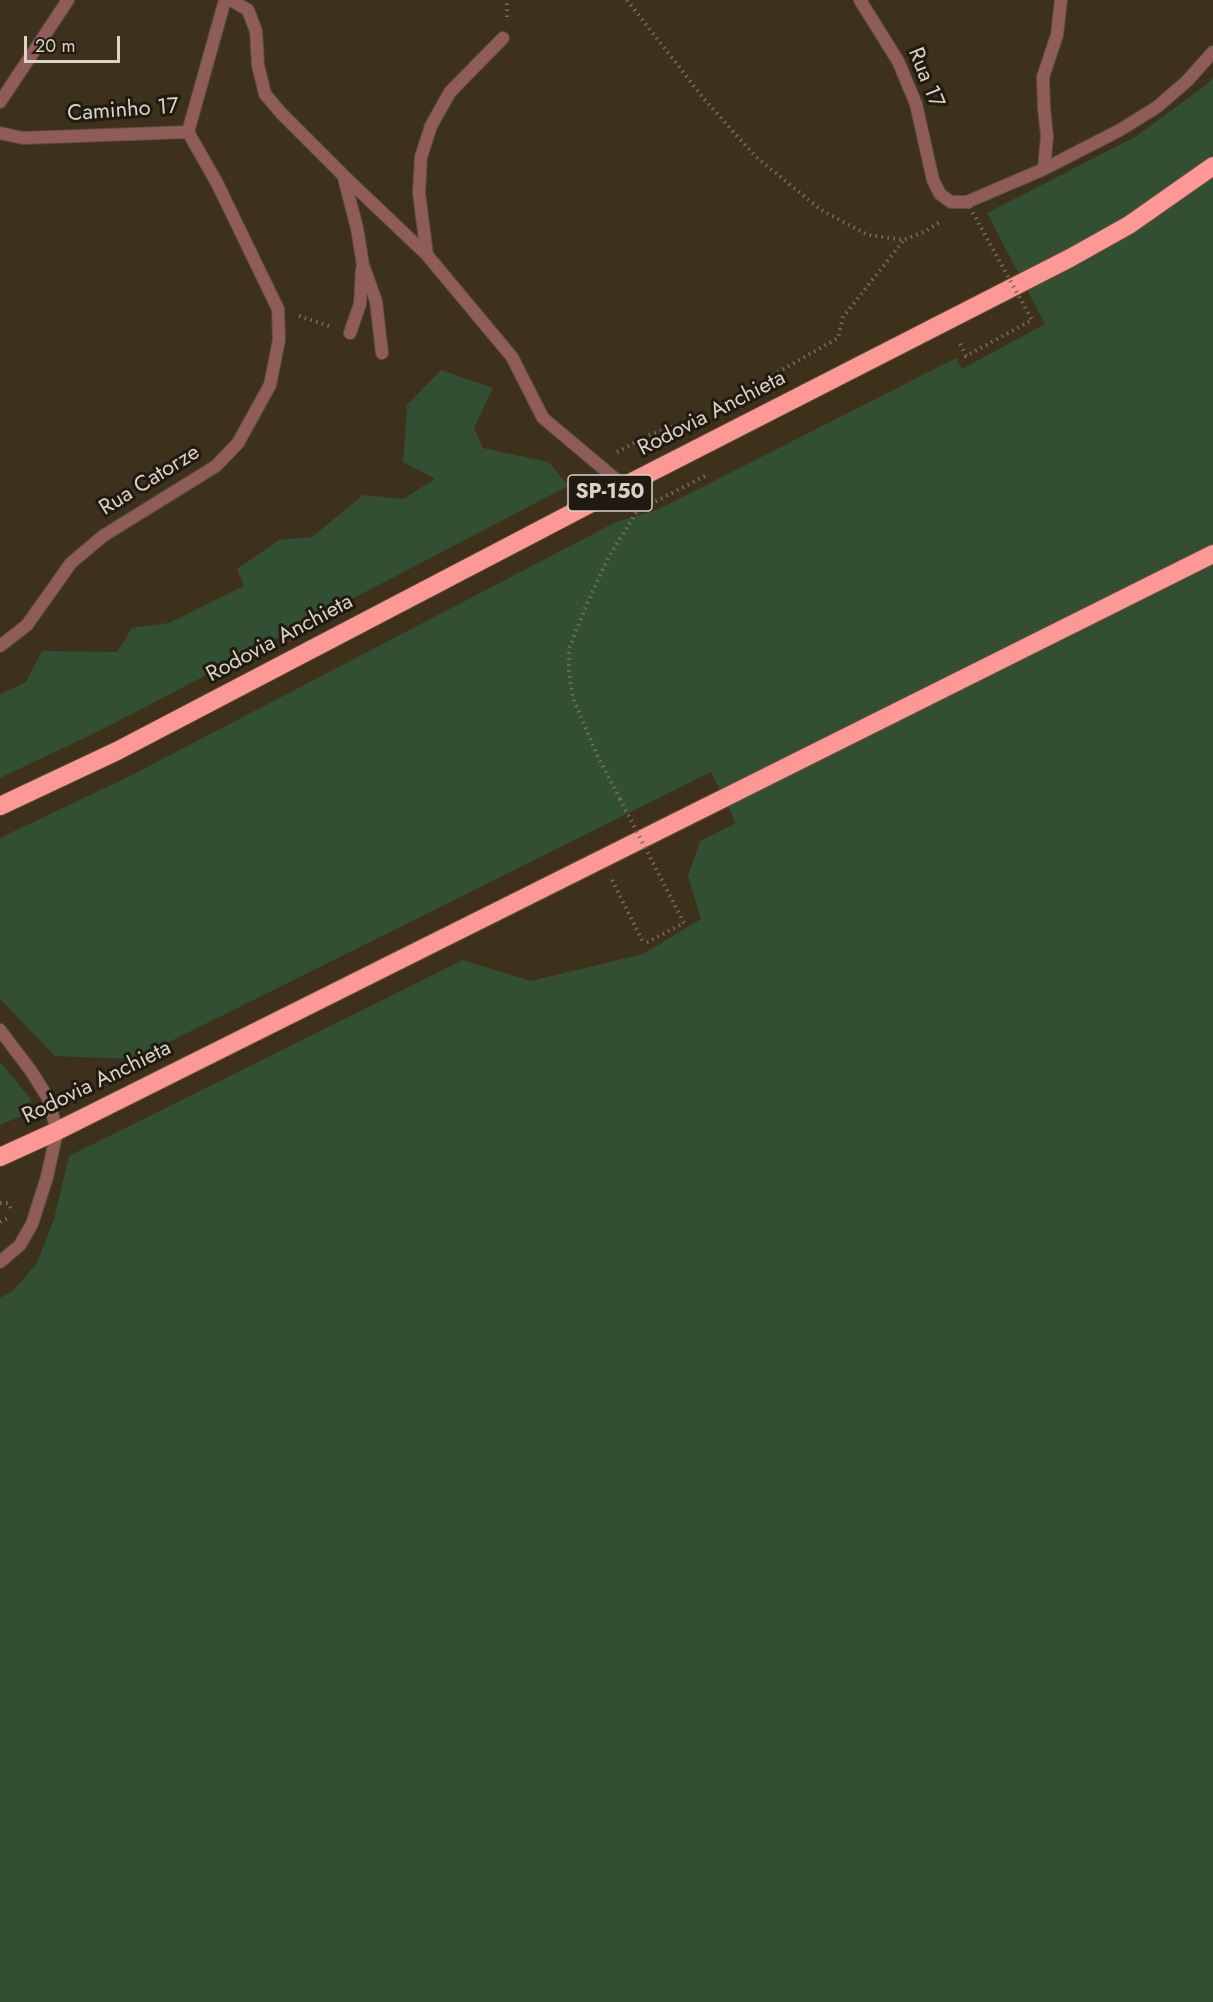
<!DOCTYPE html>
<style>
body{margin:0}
#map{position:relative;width:1213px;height:2002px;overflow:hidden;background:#3e311b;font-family:Jost,sans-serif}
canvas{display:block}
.scale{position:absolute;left:24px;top:36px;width:96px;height:27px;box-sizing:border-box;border:3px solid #dad2c5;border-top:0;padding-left:8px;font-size:18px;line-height:21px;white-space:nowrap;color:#dad2c5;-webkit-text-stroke:4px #201a10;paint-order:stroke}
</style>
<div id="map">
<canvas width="1213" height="2002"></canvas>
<div class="scale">20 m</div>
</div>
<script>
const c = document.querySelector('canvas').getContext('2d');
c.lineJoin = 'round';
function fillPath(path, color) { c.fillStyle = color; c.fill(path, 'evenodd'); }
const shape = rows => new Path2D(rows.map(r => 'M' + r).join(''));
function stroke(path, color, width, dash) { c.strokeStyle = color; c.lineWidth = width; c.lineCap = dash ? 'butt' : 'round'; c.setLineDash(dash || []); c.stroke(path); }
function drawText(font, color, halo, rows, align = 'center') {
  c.font = font + ' Jost,sans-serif'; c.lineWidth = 6; c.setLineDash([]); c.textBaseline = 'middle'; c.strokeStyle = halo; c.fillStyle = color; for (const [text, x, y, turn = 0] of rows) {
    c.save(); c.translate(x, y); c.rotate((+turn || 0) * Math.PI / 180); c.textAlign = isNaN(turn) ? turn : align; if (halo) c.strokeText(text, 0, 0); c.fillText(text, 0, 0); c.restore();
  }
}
fillPath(shape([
 [1213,77,1213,2002,0,2002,0,1298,14,1290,37,1263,54,1219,69,1156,463,960,531,981,643,954,701,919,688,876,700,841,736,823,711,772,135,1059,55,1056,0,999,0,838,130,776,616,522,657,510,956,358,962,369,1045,324,987,213,1135,137,1206,85],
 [441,370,493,388,474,428,483,448,549,462,568,486,105,728,0,778,0,694,26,682,42,651,117,652,132,628,169,623,244,586,237,569,279,540,312,537,363,495,403,499,435,479,403,462,407,405],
 [0,1062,31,1099,25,1114,0,1125]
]), '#324f33');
const street = shape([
 [231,0,248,10,256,31,258,65,265,94,281,113,344,176,427,255,512,357,543,418,624,486],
 [860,0,898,61,916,104,933,180,940,194,951,202,967,202,1044,169,1120,130,1157,107,1187,81,1213,52],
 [0,102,68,0],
 [0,133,23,138,188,132,225,0],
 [1044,169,1047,136,1044,108,1043,77,1057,35,1061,0],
 [344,178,357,228,363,265,376,301,382,353],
 [427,255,419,193,421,157,431,126,450,92,503,38],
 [350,333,360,304,362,269],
 [0,646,27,625,71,563,103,536,216,466,238,443,270,385,279,340,278,309,217,183,188,132],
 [0,1030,31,1071,48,1098,57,1131,47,1177,32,1224,20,1245,0,1262]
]);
const highway = shape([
 [0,806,117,751,624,486,1070,258,1129,225,1213,166],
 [0,1157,57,1131,1213,554]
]);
stroke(street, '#5a4e3a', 14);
stroke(highway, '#5a4e3a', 20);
stroke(shape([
 [627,0,704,99,755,156,821,210,868,235,904,240,926,231,941,221],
 [507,17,507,0],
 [299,316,329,326],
 [715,408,838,338,843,317,904,240],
 [617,452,647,436,690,421],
 [620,799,597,755,573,698,569,671,569,649,586,606,607,560,637,511,709,474],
 [612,880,644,944],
 [0,1203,8,1203,12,1211],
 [0,1222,8,1218]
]), '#786d5b', 4, [1.5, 4.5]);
stroke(street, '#905c59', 12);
stroke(highway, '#fe9894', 18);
stroke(shape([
 [960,344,966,356,1032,320,967,202],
 [620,799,684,923,644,944]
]), '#786d5b', 4, [1.5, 4.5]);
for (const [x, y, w] of [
 [610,493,84]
]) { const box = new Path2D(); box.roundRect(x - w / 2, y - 18, w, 36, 4.5); c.fillStyle = '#201a10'; c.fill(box); stroke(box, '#dad2c5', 1.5); }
drawText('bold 21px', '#dad2c5', null, [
 ["SP-150",610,493]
]);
drawText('22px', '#dad2c5', '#201a10', [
 ["Rua 17",925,78,68],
 ["Caminho 17",123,111,-4],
 ["Rodovia Anchieta",712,414,-27],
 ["Rua Catorze",150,481,-32],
 ["Rodovia Anchieta",280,639,-28],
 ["Rodovia Anchieta",97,1083,-26]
]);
</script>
